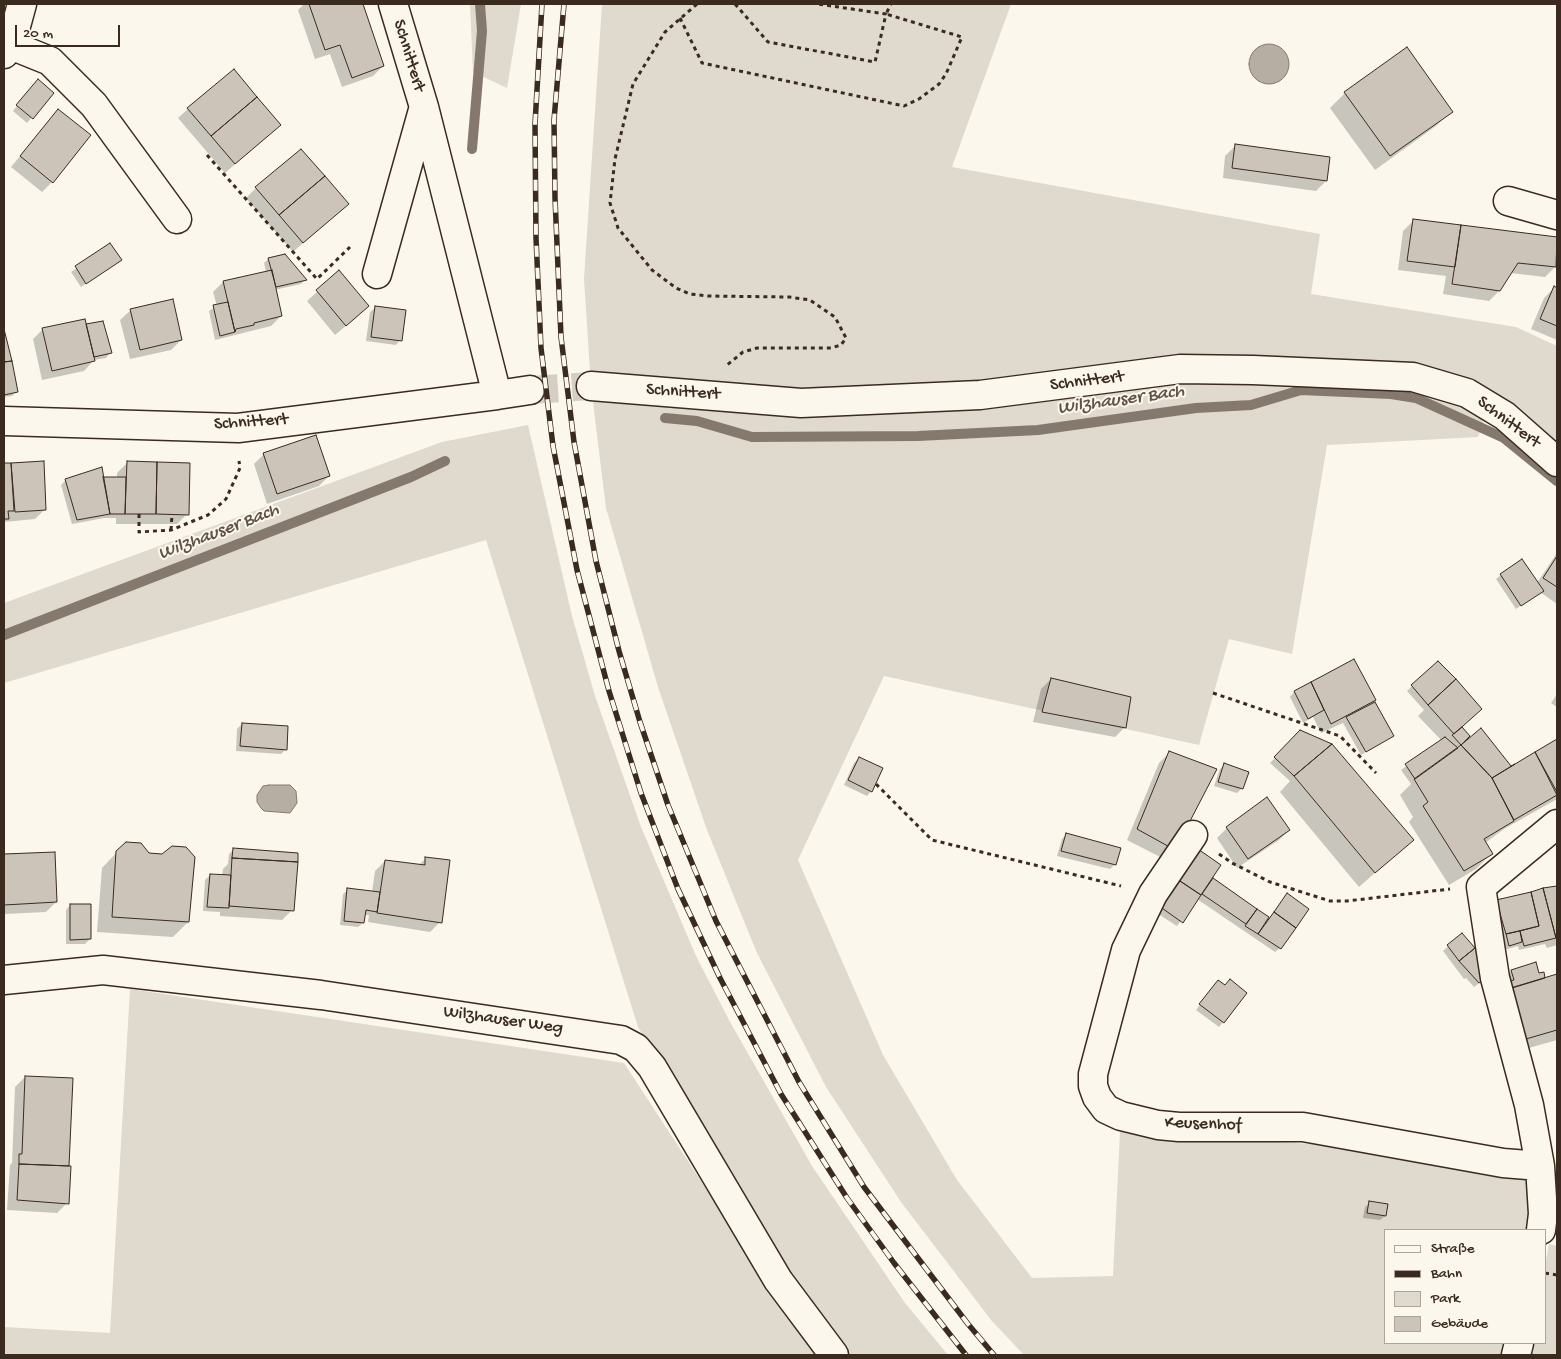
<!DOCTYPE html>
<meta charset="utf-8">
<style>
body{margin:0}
#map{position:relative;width:1561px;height:1359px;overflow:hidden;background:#fbf7ec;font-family:"Gochi Hand",sans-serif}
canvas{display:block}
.frame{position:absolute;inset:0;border:5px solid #3b2a1e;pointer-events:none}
.legend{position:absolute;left:1384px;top:1229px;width:162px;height:115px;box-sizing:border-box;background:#fbf7ec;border:1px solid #aea59a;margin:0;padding:6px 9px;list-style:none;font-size:15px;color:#3b2a1e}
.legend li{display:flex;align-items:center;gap:10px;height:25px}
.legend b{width:25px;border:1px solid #aea59a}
.scale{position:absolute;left:15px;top:25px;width:105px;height:22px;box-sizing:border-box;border:2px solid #3b2a1e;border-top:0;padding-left:6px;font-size:15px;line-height:18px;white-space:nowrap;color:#3b2a1e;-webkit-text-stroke:4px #fbf7ec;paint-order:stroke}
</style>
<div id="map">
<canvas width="1561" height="1359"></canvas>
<div class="frame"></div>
<ul class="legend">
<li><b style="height:6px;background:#fbf7ec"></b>Straße</li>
<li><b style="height:6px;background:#3b2a1e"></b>Bahn</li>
<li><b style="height:14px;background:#dfd9ce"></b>Park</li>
<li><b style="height:14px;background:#ccc4b9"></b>Gebäude</li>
</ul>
<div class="scale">20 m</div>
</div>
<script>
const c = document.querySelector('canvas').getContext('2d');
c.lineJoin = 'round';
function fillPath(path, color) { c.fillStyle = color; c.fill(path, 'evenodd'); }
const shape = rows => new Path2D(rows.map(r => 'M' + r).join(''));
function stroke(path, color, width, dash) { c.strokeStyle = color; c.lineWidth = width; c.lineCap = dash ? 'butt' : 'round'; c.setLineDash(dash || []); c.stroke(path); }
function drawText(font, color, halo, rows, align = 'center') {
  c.font = font + ' "Gochi Hand",sans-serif'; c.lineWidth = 4; c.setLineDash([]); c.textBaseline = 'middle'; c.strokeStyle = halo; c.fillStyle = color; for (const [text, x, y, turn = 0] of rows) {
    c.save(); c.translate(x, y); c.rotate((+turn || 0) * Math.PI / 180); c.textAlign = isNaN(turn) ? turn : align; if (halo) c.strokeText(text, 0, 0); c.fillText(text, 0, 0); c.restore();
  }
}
fillPath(shape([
 [470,4,521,4,507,88,473,72],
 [602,4,1011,4,952,167,1320,234,1311,294,1516,327,1557,346,1557,449,1493,394,1478,437,1327,445,1292,654,1229,639,1199,745,884,676,798,860,883,1055,957,1180,1032,1278,1113,1276,1120,1132,1328,1145,1519,1174,1532,1182,1534,1230,1385,1230,1385,1343,1509,1343,1506,1355,1024,1355,991,1320,901,1202,826,1087,757,953,707,830,658,687,606,508,591,386,584,279],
 [528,425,572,616,595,696,641,827,696,956,729,1020,812,1166,905,1303,948,1355,845,1355,745,1212,638,1027,486,540,4,683,4,603,442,442],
 [130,989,624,1063,808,1345,817,1355,4,1355,4,1327,110,1333],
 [1549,1244,1557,1246,1557,1355,1529,1355,1534,1343,1545,1343,1545,1267]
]), '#dfd9ce');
const water = shape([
 '1249 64a20 20 0 1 1 40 0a20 20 0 1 1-40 0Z',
 [269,785,290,785,296,791,297,803,290,813,264,811,261,808,257,802,257,795,263,786,269,785]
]);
fillPath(water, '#b6aea2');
stroke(water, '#85796d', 1);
fillPath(shape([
 [304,4,361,4,383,66,373,76,342,87,330,54,315,59,298,10],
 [1406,49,1451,111,1436,126,1375,170,1330,108,1345,93],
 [33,85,52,93,27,123,13,111],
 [188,109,269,135,225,173,178,118],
 [58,110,52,182,42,192,11,167],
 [1235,146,1326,181,1316,191,1223,178,1225,156],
 [256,188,347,204,293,252,246,198],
 [1413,221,1557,238,1555,267,1545,277,1510,273,1499,291,1489,301,1443,294,1446,276,1398,270,1403,231],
 [110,245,115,264,81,287,71,272],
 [268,259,305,280,301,284,274,290,281,316,271,326,215,340,209,311,217,306,213,292,223,282,266,272,264,263],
 [339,272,358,316,335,335,307,301],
 [1554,288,1557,289,1557,340,1531,329,1544,298],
 [375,308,400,340,396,345,366,341,370,312],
 [131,310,181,340,171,350,130,359,120,320],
 [85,326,110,353,106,358,94,360,84,371,42,380,33,339,43,329],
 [4,336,17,391,12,396,4,397],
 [264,454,329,476,319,486,267,504,254,464],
 [42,462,45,509,35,519,4,522,4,464],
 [127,463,187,514,177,524,116,524,116,518,104,518,72,524,61,485,66,480,117,479,117,473],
 [1557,553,1557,604,1540,592,1516,609,1496,579,1501,575,1537,583],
 [1354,662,1375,700,1373,704,1392,736,1361,755,1343,723,1321,733,1313,717,1303,723,1290,697,1294,692],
 [1438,662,1461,728,1470,738,1509,766,1505,772,1557,741,1557,799,1504,829,1485,843,1491,854,1476,869,1449,885,1409,822,1413,817,1400,795,1411,784,1401,770,1442,741,1418,716,1424,710,1407,691],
 [1051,679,1125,727,1115,737,1033,722,1041,689],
 [1557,694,1557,707,1551,703],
 [242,724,286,749,281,754,236,751,237,729],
 [1300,732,1412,840,1359,887,1280,792,1290,781,1270,763],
 [1169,753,1215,769,1164,859,1127,840,1159,763],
 [859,758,871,791,867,796,844,785,854,763],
 [1225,765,1242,788,1237,793,1214,786,1220,769],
 [1227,828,1289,830,1279,840,1237,868,1217,838],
 [1066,835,1115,864,1110,869,1057,856,1062,839],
 [234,849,292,910,282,920,220,916,220,912,203,911,205,880,210,875,222,876,223,869,228,864,229,854],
 [117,852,188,922,173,937,97,932,102,868],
 [54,853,56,902,46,912,4,914,4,855],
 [426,858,440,922,430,932,368,922,369,915,364,915,363,923,358,927,340,925,343,894,348,890,372,892,375,871,385,861,419,865],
 [1211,879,1269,918,1283,900,1280,948,1275,952,1197,899,1177,926,1155,912],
 [1557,887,1557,945,1547,948,1545,944,1519,950,1518,946,1504,950,1492,906],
 [70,905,90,939,85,944,66,944,66,910],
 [1462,934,1482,981,1474,987,1466,978,1464,979,1443,951],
 [1535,964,1541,980,1557,976,1557,1040,1504,1055,1507,976,1511,971],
 [1218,981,1225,986,1223,1022,1219,1027,1196,1010],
 [25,1077,67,1203,57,1213,7,1210,10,1165,12,1163,15,1087],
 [1370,1203,1385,1216,1380,1220,1363,1218,1365,1207]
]), '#0003');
stroke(shape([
 [472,149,482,31,480,4],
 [665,418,697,421,752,437,918,436,1038,430,1196,408,1251,405,1301,390,1391,394,1416,398,1504,438,1557,481],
 [4,635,411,477,445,461]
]), '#85796d', 10);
const building = shape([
 [309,4,363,4,384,66,352,78,340,45,325,50,309,4],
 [1407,47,1453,112,1390,156,1344,92,1407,47],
 [234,69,257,97,211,136,187,108,234,69],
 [38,79,54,93,33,119,16,105,38,79],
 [257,97,281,125,235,164,211,136,257,97],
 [58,109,91,135,53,183,20,156,58,109],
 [1235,144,1330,157,1327,181,1232,168,1235,144],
 [301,149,325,176,279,215,255,187,301,149],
 [325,176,349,204,303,243,279,215,325,176],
 [1413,219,1461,225,1455,267,1407,261,1413,219],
 [1461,225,1557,237,1556,267,1518,263,1500,291,1452,284,1461,225],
 [110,243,122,260,86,284,75,266,110,243],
 [285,254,307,280,276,287,268,258,285,254],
 [272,270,282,316,254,323,254,325,236,329,235,332,223,281,272,270],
 [339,270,369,306,346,326,316,290,339,270],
 [1554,286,1557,288,1557,326,1540,319,1554,286],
 [173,299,182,340,140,350,130,309,173,299],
 [228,302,235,332,220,336,213,305,228,302],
 [375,306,406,310,402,341,371,337,375,306],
 [85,319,95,361,52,371,42,328,85,319],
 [103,321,112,353,94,357,86,324,103,321],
 [4,329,12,361,4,362,4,329],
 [12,361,18,392,4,395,4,362,12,361],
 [316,435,330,476,277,494,263,453,316,435],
 [44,461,46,510,15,512,11,463,44,461],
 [127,461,157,462,156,514,125,514,127,461],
 [157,462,190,463,189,515,156,514,157,462],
 [4,463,11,463,14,511,8,511,9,519,4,519,4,463],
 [102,467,110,514,77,520,65,479,102,467],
 [103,477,126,477,125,514,110,514,103,477],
 [1557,556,1557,587,1543,578,1557,556],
 [1522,559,1544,591,1521,606,1500,574,1522,559],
 [1354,659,1376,700,1331,724,1311,682,1354,659],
 [1438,661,1456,679,1428,705,1411,685,1438,661],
 [1051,678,1131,697,1126,728,1042,712,1051,678],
 [1456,679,1482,709,1454,734,1428,705,1456,679],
 [1311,682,1324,710,1308,719,1294,691,1311,682],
 [1375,702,1394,736,1366,752,1346,717,1375,702],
 [242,723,288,726,287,750,240,746,242,723],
 [1462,727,1470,736,1461,745,1452,735,1462,727],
 [1481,728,1511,766,1515,764,1492,778,1461,745,1481,728],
 [1300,730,1332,744,1294,776,1274,757,1300,730],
 [1445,737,1458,748,1415,779,1405,764,1445,737],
 [1557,739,1557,792,1535,752,1557,739],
 [1332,744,1414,840,1375,873,1294,776,1332,744],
 [1461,745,1492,778,1514,821,1484,839,1493,854,1464,871,1423,806,1428,802,1414,779,1461,745],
 [1169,751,1217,769,1175,850,1137,829,1169,751],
 [1535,752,1557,795,1514,820,1492,778,1535,752],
 [859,757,883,768,872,792,848,780,859,757],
 [1224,763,1249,772,1243,789,1218,782,1224,763],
 [1267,797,1290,830,1248,859,1226,827,1267,797],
 [1066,833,1121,848,1116,865,1061,851,1066,833],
 [126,842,141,843,149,853,162,854,172,846,186,847,195,857,189,922,112,917,116,851,126,842],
 [233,848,298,853,298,862,232,858,233,848],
 [1198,849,1221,865,1201,895,1177,879,1198,849],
 [55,852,57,902,4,905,4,854,55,852],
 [425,857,450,860,442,923,377,913,385,860,425,865,425,857],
 [232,858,298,862,294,911,229,906,232,858],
 [210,874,231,875,229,908,207,907,210,874],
 [1213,878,1257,909,1246,924,1202,894,1213,878],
 [1177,879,1201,895,1183,923,1159,906,1177,879],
 [1557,886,1557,938,1556,938,1543,888,1557,886],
 [347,888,380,892,377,912,366,910,364,923,344,921,347,888],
 [1543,888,1556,938,1524,946,1520,931,1539,926,1531,892,1543,888],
 [1531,892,1539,926,1506,934,1496,900,1531,892],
 [1287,893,1309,909,1296,928,1274,912,1287,893],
 [70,904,91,904,91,939,70,940,70,904],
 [1257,909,1269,917,1258,934,1245,926,1257,909],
 [1274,912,1296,928,1281,949,1258,934,1274,912],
 [1520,931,1522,942,1509,946,1506,934,1520,931],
 [1462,933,1475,948,1459,961,1447,945,1462,933],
 [1475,948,1486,962,1488,977,1479,983,1459,961,1475,948],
 [1536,962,1539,973,1544,972,1545,978,1512,988,1510,981,1514,980,1511,970,1536,962],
 [1557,974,1557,1030,1519,1041,1504,990,1557,974],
 [1230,979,1247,993,1224,1023,1199,1004,1218,980,1225,985,1230,979],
 [25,1076,73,1078,69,1166,19,1164,19,1154,22,1154,25,1076],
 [19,1164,71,1166,69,1204,17,1200,19,1164],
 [1369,1201,1388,1204,1386,1216,1367,1213,1369,1201]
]);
fillPath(building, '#ccc4b9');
stroke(building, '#3b2a1e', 1);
stroke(shape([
 [530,390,591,386]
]), '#d5cec3', 28, [28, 14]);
const minor = shape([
 [393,4,424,107,497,395,530,390],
 [8,44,50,61,94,105,177,219],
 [4,54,16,26,22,4],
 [1508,201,1557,215],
 [377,274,423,110],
 [591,386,801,403,980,395,1180,369,1253,370,1413,377,1467,393,1505,416,1557,462],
 [4,421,238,428,497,395],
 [1193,835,1153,894,1126,950,1093,1074,1093,1086,1097,1097,1106,1109,1121,1116,1158,1125,1179,1127,1303,1127,1503,1163,1540,1166],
 [4,980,103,970,321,995,621,1040,636,1048,652,1067,778,1280,834,1355],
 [1541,1230,1543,1214,1540,1166,1529,1105,1495,978,1481,887,1557,824],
 [1516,1355,1519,1343]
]);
stroke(minor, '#3b2a1e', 31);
stroke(shape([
 [697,4,665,32,633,84,615,159,610,203,618,228,652,270,676,288,690,294,708,296,789,297,810,300,835,317,846,338,841,345,831,348,757,348,743,352,727,365],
 [735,4,768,42,875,62,886,14,818,4],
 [680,18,702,63,904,106,919,99,939,84,946,74,962,37,886,14,891,4],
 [207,155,317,279,350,247],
 [139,514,139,532,171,530,208,515,226,499,240,468,239,461],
 [171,530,172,514],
 [1213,693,1340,736,1376,773],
 [876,784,932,840,1121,886],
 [1219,854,1232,863,1270,882,1330,901,1347,901,1450,889],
 [1545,1273,1557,1275]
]), '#3b2a1e', 3, [4, 4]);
stroke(minor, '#fbf7ec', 28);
const rail = shape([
 [542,4,535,124,536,238,541,348,553,446,577,570,609,691,641,793,678,889,720,978,781,1094,847,1198,894,1263,966,1355],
 [564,4,554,120,555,198,561,337,574,442,596,561,619,651,640,722,668,805,716,921,799,1082,864,1187,968,1324,994,1355]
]);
stroke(rail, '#3b2a1e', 5.5);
stroke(rail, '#fbf7ec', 4, [11]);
drawText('18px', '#3b2a1e', '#fbf7ec', [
 ["Schnittert",408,56,73],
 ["Schnittert",1087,382,-7],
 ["Schnittert",683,393,4],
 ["Schnittert",251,423,-4],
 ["Schnittert",1508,423,37],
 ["Wilzhauser Weg",503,1021,8],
 ["Keusenhof",1203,1125,2]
]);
drawText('italic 19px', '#605246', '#fbf7ec', [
 ["Wilzhauser Bach",1121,401,-8],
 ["Wilzhauser Bach",219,533,-21]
]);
</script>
